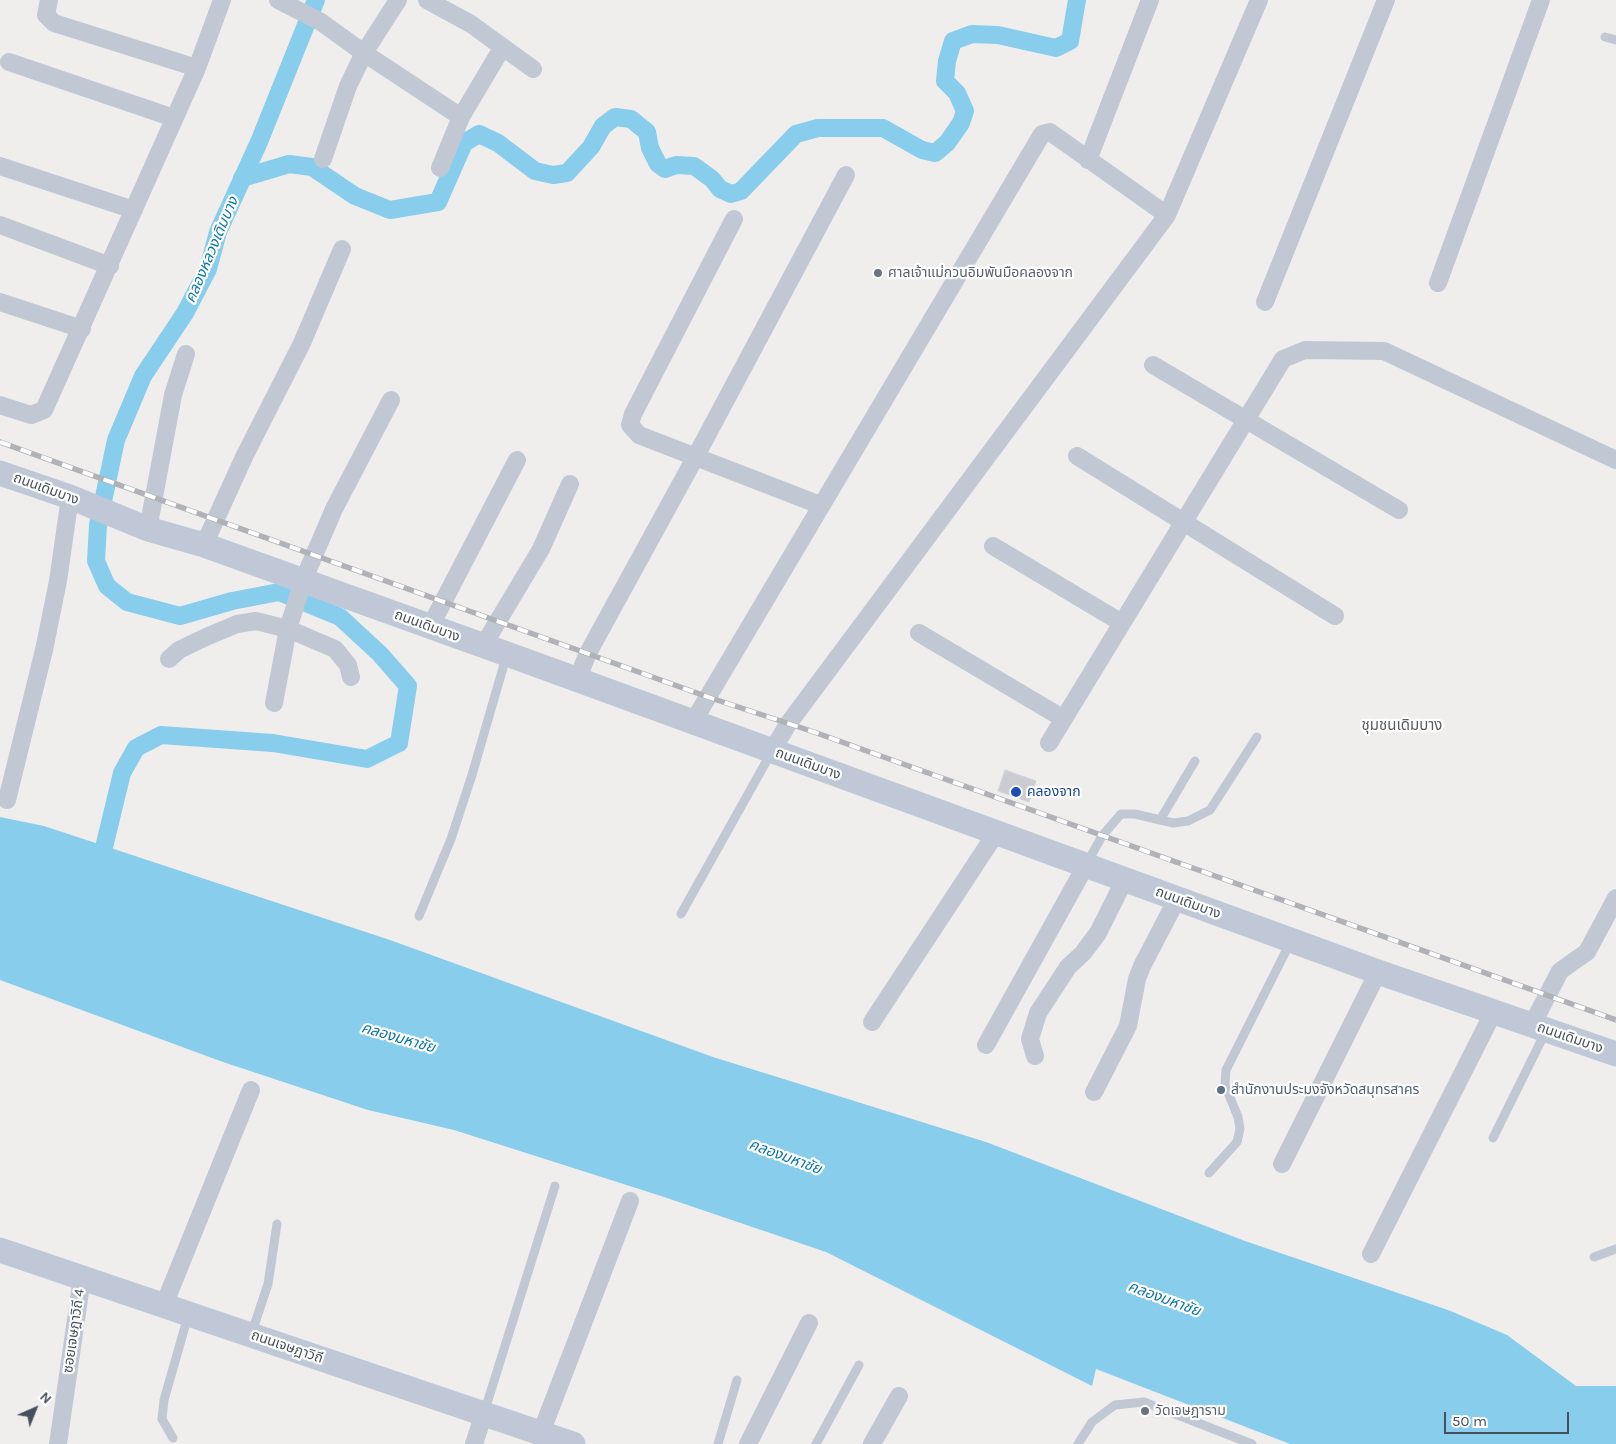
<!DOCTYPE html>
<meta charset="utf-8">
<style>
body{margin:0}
#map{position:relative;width:1616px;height:1444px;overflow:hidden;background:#f0eeed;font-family:Karla,sans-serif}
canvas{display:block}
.north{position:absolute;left:10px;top:1384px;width:50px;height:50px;-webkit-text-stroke:4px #fff;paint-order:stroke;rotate:44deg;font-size:14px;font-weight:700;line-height:20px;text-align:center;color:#464f5b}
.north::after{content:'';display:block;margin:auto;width:18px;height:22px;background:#464f5b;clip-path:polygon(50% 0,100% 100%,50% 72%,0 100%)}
.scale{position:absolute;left:1444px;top:1412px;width:125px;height:22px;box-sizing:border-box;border:2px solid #464f5b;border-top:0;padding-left:6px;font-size:15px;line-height:18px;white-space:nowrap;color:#464f5b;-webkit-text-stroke:4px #fff;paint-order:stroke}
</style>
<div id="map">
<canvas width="1616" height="1444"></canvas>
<div class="north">N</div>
<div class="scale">50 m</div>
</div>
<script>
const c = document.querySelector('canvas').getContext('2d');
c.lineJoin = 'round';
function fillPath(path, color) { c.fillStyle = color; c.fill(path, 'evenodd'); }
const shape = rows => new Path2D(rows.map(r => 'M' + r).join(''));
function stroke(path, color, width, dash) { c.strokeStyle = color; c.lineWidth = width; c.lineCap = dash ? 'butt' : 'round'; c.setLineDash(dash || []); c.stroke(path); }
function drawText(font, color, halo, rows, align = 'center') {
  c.font = font + ' Karla,"Noto Sans Thai",sans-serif'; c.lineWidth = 4.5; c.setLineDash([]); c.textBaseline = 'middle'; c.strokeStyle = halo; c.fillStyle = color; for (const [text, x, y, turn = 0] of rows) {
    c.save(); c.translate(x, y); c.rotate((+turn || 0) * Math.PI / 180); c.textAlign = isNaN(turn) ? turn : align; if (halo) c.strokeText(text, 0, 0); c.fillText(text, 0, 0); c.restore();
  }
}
fillPath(shape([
 [0,817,44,826,390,940,713,1057,986,1142,1245,1241,1448,1310,1507,1335,1576,1386,1616,1386,1616,1444,1290,1444,1096,1369,1092,1386,826,1252,661,1196,454,1130,368,1110,223,1062,0,980]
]), '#88cdec');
stroke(shape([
 [242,178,289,164,312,167,355,196,390,210,438,202,464,143,479,134,498,143,535,171,553,175,567,173,591,147,603,126,615,117,631,119,647,132,650,148,658,164,665,169,676,165,694,166,712,179,720,189,731,194,741,191,796,134,818,128,883,128,922,150,935,153,947,143,961,123,965,111,957,93,945,81,947,61,953,41,972,34,998,35,1056,48,1070,41,1077,0],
 [99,868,122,773,136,748,161,735,273,743,367,759,399,743,408,686,380,654,340,617,279,592,232,601,180,616,127,602,107,586,96,561,98,525,116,440,143,376,185,313,208,269,218,232,259,142,316,0]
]), '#88cdec', 18);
const building = shape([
 [1005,770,1036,781,1029,802,998,791,1005,770]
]);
fillPath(building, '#caccd2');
stroke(building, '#d1d3d9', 1);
stroke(shape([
 [1605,37,1616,40],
 [1160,820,1195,761],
 [1086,865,1102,836,1121,814,1135,814,1173,823,1188,821,1210,810,1257,737],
 [681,914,771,753],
 [419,916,451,839,472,775,507,654],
 [1493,1138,1546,1031],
 [1209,1173,1237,1142,1240,1129,1238,1117,1225,1085,1226,1070,1291,941],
 [1594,1257,1616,1249],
 [251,1335,268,1284,277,1224],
 [484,1413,555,1186],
 [173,1438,162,1419,164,1400,188,1316],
 [718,1444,737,1380],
 [816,1444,859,1365],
 [1078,1444,1092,1422,1115,1405,1144,1402,1252,1444]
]), '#c1c8d3', 9);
stroke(shape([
 [49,0,46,15,54,23,197,68],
 [278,0,321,22,364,53,461,117],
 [427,0,471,24,533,69],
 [9,62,174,118],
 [323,159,348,86,364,53,398,0],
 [1088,160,1150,0],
 [0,166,134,210],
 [440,168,461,117,502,48],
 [734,219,633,414,630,425,639,435,820,505],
 [0,225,110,266],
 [1438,283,1541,0],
 [0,302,82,329],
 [1265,302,1386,0],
 [1153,365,1399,510],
 [0,405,31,415,44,410,197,68,222,0],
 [1077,456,1335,616],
 [148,529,173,395,186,354],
 [204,545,244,457,302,343,342,249],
 [993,546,1122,623],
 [430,627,517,460],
 [919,633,1064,719],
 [483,646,541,549,570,484],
 [169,659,179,650,206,637,237,624,256,621,288,629,303,581,334,509,391,400],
 [577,680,588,653,696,456,846,175],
 [274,703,288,629,335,649,348,665,351,677],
 [693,722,1042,134,1050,132,1167,215],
 [1049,743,1283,359,1305,350,1384,351,1616,460],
 [772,751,788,724,1167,215,1259,0],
 [7,800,44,650,58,581,70,497],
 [872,1022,996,833],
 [1532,1025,1560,971,1587,952,1616,898],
 [986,1045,1086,865],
 [1035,1056,1030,1039,1038,1013,1068,967,1083,953,1098,933,1125,879],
 [1094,1092,1128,1026,1137,979,1142,966,1177,899],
 [1282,1164,1378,972],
 [1371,1254,1493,1013],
 [164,1305,251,1090],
 [541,1433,630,1201],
 [58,1444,82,1278],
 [474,1444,484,1413],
 [748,1444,809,1323],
 [872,1444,899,1396]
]), '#c1c8d3', 18);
stroke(shape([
 [0,473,70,497,148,529,204,545,529,662,1378,972,1616,1054],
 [0,1250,573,1444]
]), '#c0c8d7', 25);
const rail = shape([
 [0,442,708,697,814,732,1616,1020]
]);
stroke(rail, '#b0b2b8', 5.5);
stroke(rail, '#fff', 4, [11]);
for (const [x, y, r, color] of [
 [878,273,5,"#6b7280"],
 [1016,792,6,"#1a4fb4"],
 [1221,1090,5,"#5c6f8a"],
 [1145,1411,5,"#6b7280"]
]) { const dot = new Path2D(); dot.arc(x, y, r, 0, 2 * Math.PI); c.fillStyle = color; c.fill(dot); stroke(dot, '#fff', 2); }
drawText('14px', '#5b616d', '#fff', [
 ["ศาลเจ้าแม่กวนอิมพันมือคลองจาก",888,273],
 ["วัดเจษฎาราม",1155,1411]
], 'left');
drawText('14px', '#464f5b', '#fff', [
 ["ถนนเดิมบาง",46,489,20],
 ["ถนนเดิมบาง",427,626,20],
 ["ถนนเดิมบาง",808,764,20],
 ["ถนนเดิมบาง",1188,903,20],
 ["ถนนเดิมบาง",1570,1038,19],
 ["ซอยเจษฎาวิถี 4",74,1331,-82],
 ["ถนนเจษฎาวิถี",287,1347,19]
]);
drawText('14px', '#164399', '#fff', [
 ["คลองจาก",1027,792]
], 'left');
drawText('14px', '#4e5e75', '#fff', [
 ["สำนักงานประมงจังหวัดสมุทรสาคร",1231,1090]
], 'left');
drawText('italic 15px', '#0b77a8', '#fff', [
 ["คลองหลวงเดิมบาง",212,250,-67],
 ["คลองมหาชัย",398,1038,16],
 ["คลองมหาชัย",785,1157,20],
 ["คลองมหาชัย",1164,1299,20]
]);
drawText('15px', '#5a5d62', '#fff', [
 ["ชุมชนเดิมบาง",1402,726]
]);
</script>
